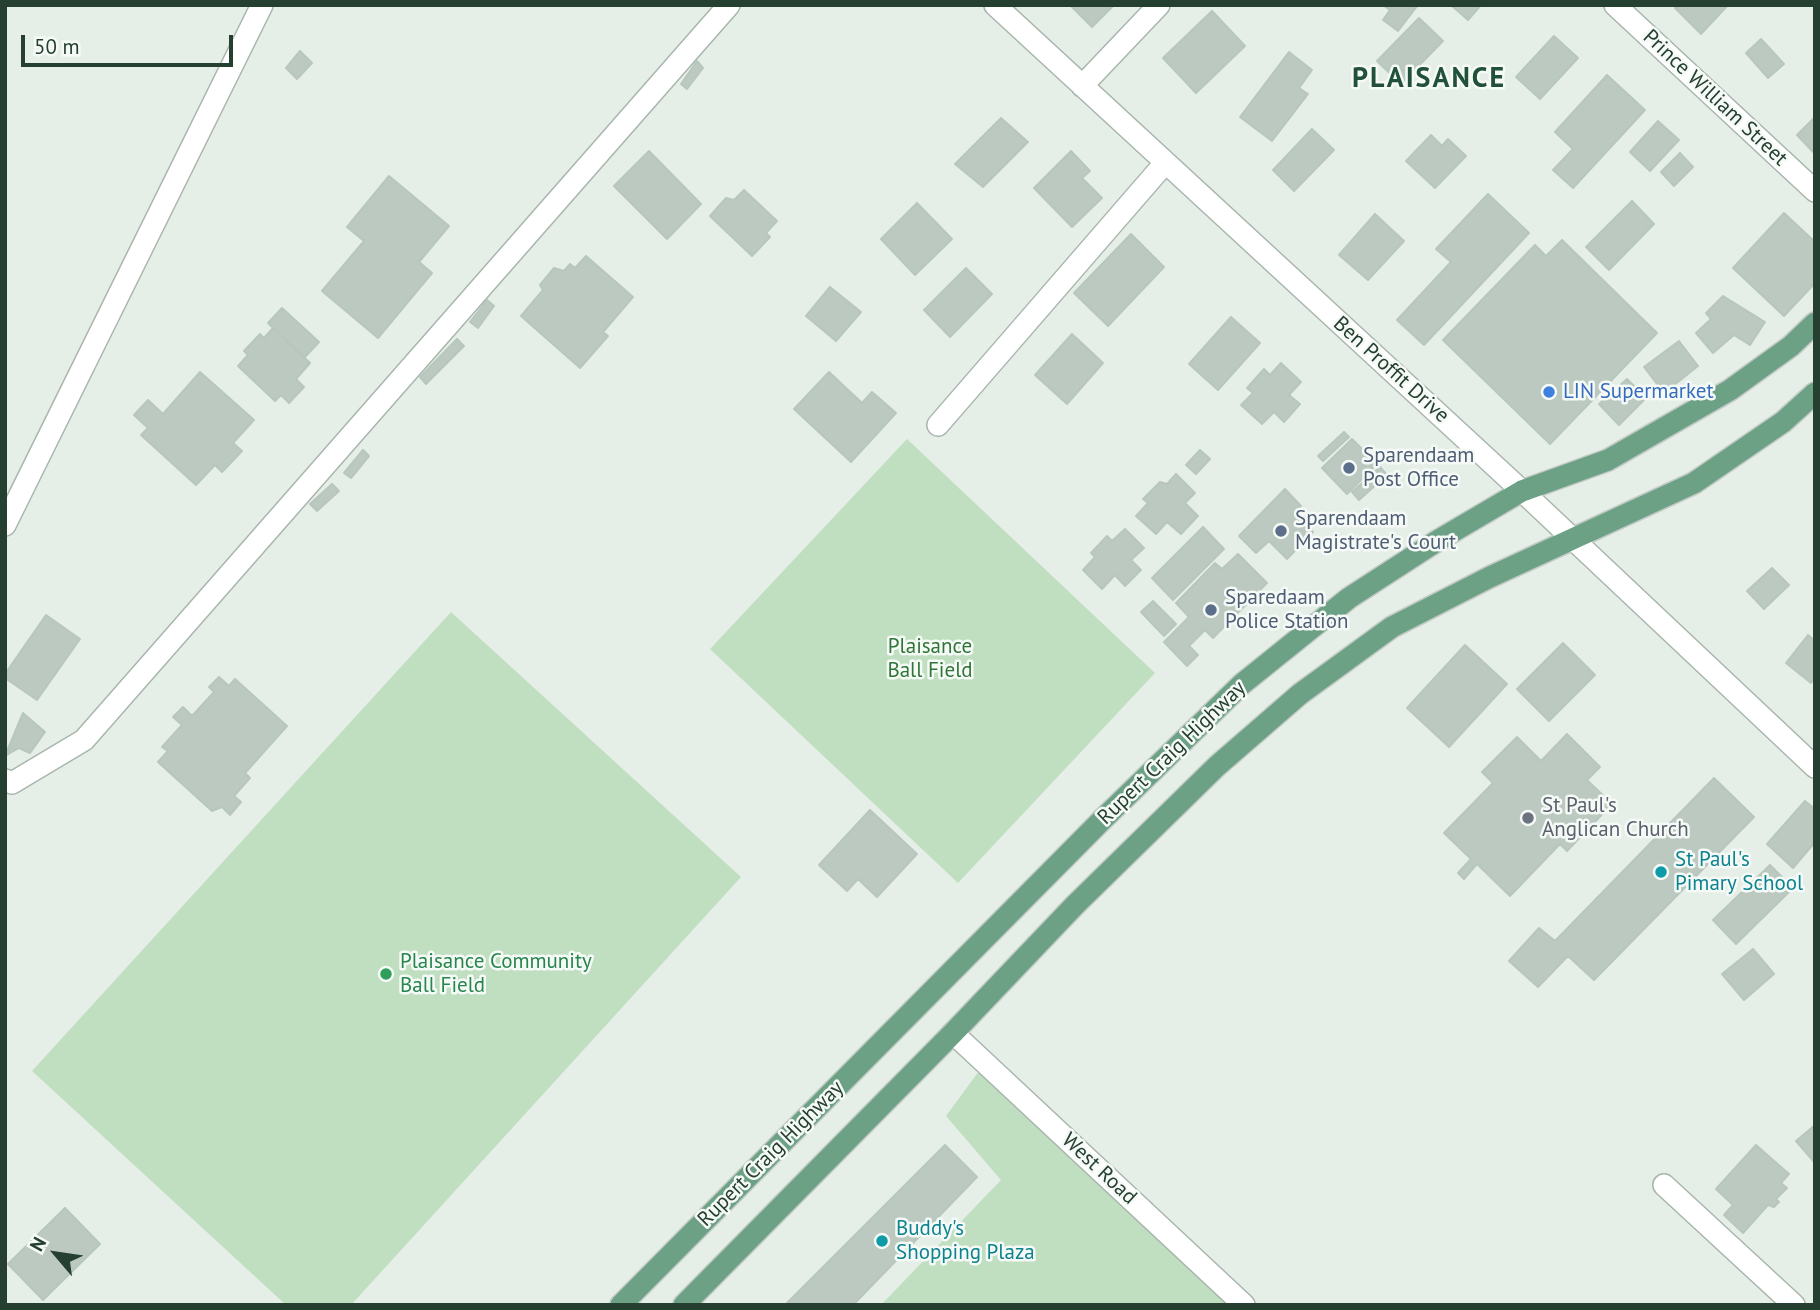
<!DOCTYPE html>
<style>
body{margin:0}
#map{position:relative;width:1820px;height:1310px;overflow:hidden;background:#e6eee8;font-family:"PT Sans",sans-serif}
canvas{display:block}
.frame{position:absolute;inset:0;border:7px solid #254031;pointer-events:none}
.north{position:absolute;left:21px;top:1219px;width:70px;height:70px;-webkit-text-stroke:5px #f6faf7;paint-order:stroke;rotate:299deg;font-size:19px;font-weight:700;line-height:28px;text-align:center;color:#254031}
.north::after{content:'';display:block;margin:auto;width:24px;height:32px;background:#254031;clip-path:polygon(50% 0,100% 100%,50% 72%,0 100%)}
.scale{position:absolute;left:21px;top:35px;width:212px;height:32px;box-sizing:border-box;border:4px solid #254031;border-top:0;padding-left:9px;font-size:21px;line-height:24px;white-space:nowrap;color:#254031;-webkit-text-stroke:5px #f6faf7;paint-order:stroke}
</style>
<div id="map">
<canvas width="1820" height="1310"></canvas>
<div class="frame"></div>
<div class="north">N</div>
<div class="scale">50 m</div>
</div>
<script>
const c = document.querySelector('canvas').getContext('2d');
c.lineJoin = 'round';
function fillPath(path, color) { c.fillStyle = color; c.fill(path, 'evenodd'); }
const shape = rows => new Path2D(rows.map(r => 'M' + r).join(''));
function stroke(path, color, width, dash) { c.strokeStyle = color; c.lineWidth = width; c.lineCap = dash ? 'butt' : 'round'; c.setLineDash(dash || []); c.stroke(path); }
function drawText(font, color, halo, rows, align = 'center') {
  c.font = font + ' "PT Sans",sans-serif'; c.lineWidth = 5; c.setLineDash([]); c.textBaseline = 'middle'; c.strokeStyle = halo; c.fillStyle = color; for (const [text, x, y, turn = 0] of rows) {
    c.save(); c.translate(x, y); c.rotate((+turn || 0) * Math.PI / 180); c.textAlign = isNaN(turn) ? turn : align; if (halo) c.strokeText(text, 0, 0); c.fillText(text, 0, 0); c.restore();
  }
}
fillPath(shape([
 [907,439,1155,673,958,883,710,649],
 [451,612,741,877,351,1305,286,1305,32,1071],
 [985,1063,1239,1305,881,1305,1001,1180,946,1116]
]), '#c0dec0');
const building = shape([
 [1070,5,1114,5,1092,27,1070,5],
 [1383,5,1418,5,1398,31,1383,20,1390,10,1383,5],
 [1451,5,1481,5,1468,20,1451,5],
 [1678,5,1728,5,1701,34,1675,8,1678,5],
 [1212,11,1245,46,1196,93,1163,58,1212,11],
 [1419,18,1443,41,1401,84,1377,61,1419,18],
 [1554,36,1578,58,1540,99,1516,77,1554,36],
 [1761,39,1784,64,1768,78,1746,53,1761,39],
 [300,51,312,63,297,79,286,68,300,51],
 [1289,52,1312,70,1299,88,1308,94,1272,141,1240,117,1289,52],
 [697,61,703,68,687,89,681,84,697,61],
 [1607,75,1645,110,1573,188,1553,170,1573,149,1555,132,1607,75],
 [1815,117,1815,154,1797,135,1815,117],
 [1001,118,1028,142,983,187,955,164,1001,118],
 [1658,121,1679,140,1650,171,1630,152,1658,121],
 [1312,129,1334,150,1294,191,1273,170,1312,129],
 [1431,135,1442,146,1448,139,1466,156,1435,188,1406,161,1431,135],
 [649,151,701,204,667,239,614,186,649,151],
 [1071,151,1090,171,1082,178,1102,198,1072,227,1034,188,1071,151],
 [1680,153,1693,167,1674,186,1661,172,1680,153],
 [389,176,449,226,419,262,432,273,378,338,322,291,364,241,347,227,389,176],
 [744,190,777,221,766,233,770,237,752,256,710,216,726,198,734,200,744,190],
 [1488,194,1529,233,1424,345,1397,320,1451,262,1436,249,1488,194],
 [1632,201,1654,224,1609,270,1586,247,1632,201],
 [917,203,952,239,915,275,881,239,917,203],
 [1784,213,1815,242,1815,283,1784,316,1733,268,1784,213],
 [1375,214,1404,241,1368,280,1339,255,1375,214],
 [1131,234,1164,267,1108,326,1074,293,1131,234],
 [1562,240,1657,333,1550,444,1443,340,1535,245,1546,256,1562,240],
 [586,256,633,297,603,332,608,336,580,368,521,316,543,290,540,285,554,268,564,271,570,264,575,268,586,256],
 [966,268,992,294,950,337,924,310,966,268],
 [830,287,861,312,836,341,806,316,830,287],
 [1723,296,1765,322,1750,345,1734,335,1713,353,1696,333,1711,319,1706,313,1723,296],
 [487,300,494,306,478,328,470,322,487,300],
 [282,308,319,342,304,358,268,323,282,308],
 [1231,317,1260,343,1218,390,1189,364,1231,317],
 [273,328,310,363,296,379,304,387,289,403,281,395,275,401,238,366,248,355,244,351,260,334,264,338,273,328],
 [1072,334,1103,363,1067,404,1035,375,1072,334],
 [457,339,464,346,426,384,420,377,457,339],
 [1679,341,1698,366,1664,393,1644,367,1679,341],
 [1281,363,1301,382,1289,395,1300,404,1284,422,1274,412,1262,424,1241,405,1253,393,1247,388,1264,369,1270,375,1281,363],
 [200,372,254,420,233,443,242,451,222,472,215,465,196,485,141,435,148,428,134,415,148,400,163,414,200,372],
 [829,372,862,403,872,392,896,413,851,462,794,409,829,372],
 [1627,379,1646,398,1619,425,1599,404,1627,379],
 [1344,432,1349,437,1323,461,1318,456,1344,432],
 [1352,439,1377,464,1347,494,1322,468,1352,439],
 [363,450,369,456,351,478,344,473,363,450],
 [1200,450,1210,459,1196,474,1186,465,1200,450],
 [1380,467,1387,475,1359,500,1352,492,1380,467],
 [1176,474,1195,493,1185,503,1198,516,1181,534,1167,522,1156,534,1136,516,1148,503,1143,499,1160,482,1167,484,1176,474],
 [332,484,339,491,317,511,310,504,332,484],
 [1285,489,1301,506,1294,514,1313,532,1287,559,1269,541,1256,553,1239,536,1285,489],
 [1203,527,1224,549,1173,600,1152,578,1203,527],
 [1125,529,1144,548,1131,560,1141,570,1125,586,1115,575,1102,589,1083,570,1095,557,1091,553,1107,536,1112,541,1125,529],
 [1238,554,1267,583,1213,638,1205,630,1189,646,1198,655,1187,666,1164,642,1189,617,1176,603,1215,563,1222,569,1238,554],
 [1772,568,1789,585,1764,609,1747,591,1772,568],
 [1153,601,1176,624,1164,636,1141,612,1153,601],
 [46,615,80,639,37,700,5,678,5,674,46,615],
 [1808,635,1815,641,1815,678,1811,683,1786,663,1808,635],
 [1563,643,1595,675,1549,721,1517,689,1563,643],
 [1465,645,1507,684,1449,747,1407,708,1465,645],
 [219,677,229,686,235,679,287,726,245,773,250,778,234,796,241,802,230,815,222,807,212,811,158,762,168,751,162,747,182,725,173,717,183,707,192,716,214,692,209,687,219,677],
 [23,713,45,732,30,753,19,748,5,756,23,713],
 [1567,734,1600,767,1587,780,1612,804,1567,851,1560,844,1510,896,1477,864,1464,879,1458,873,1471,859,1444,833,1493,783,1482,772,1517,737,1541,761,1567,734],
 [1714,778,1754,817,1594,980,1568,956,1538,987,1509,961,1539,928,1555,941,1714,778],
 [1805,801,1815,809,1815,842,1793,868,1767,844,1805,801],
 [870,810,917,854,877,897,858,879,847,891,819,865,870,810],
 [1770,865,1793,888,1736,944,1713,920,1770,865],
 [1753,949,1774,974,1744,1000,1722,974,1753,949],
 [1815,1125,1815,1163,1796,1141,1815,1125],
 [945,1145,977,1177,853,1305,785,1305,945,1145],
 [1756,1145,1789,1174,1781,1183,1787,1188,1776,1199,1779,1202,1774,1207,1768,1205,1743,1233,1724,1215,1733,1205,1716,1189,1756,1145],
 [65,1208,100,1244,43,1300,8,1264,65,1208]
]);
fillPath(building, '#bbc9c0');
stroke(building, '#b8c7bd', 2);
const minor = shape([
 [995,5,1522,491,1815,767],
 [1615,5,1815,191],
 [1082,86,1159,5],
 [938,425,1165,163],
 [5,525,262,5],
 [5,780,12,783,84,740,729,5],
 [953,1033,1244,1305],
 [1664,1185,1794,1305]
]);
const major = shape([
 [621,1305,1102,820,1242,684,1349,598,1437,541,1522,491,1608,460,1730,390,1791,346,1815,323],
 [684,1305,953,1033,1075,905,1217,766,1300,694,1392,627,1490,577,1694,483,1783,422,1815,393]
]);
stroke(minor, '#a8b6ad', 24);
stroke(major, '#c2cac5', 24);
stroke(minor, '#fff', 21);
stroke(major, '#6ca185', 21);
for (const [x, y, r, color] of [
 [1549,392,7,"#3f7fe0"],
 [1349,468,7,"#5c6f8a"],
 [1281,531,7,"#5c6f8a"],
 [1211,610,7,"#5c6f8a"],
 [1528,818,7,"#6b7280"],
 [1661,872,7,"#0f9aa8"],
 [386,974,7,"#2e9e5b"],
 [882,1241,7,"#0f9aa8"]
]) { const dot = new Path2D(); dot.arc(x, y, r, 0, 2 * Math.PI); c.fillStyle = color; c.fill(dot); stroke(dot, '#f6faf7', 2.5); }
drawText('21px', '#254031', '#f6faf7', [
 ["Prince William Street",1715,98,43],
 ["Ben Proffit Drive",1391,370,42],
 ["Rupert Craig Highway",1172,753,-44],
 ["Rupert Craig Highway",771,1154,-45],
 ["West Road",1099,1169,43]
]);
drawText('21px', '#366cbe', '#f6faf7', [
 ["LIN Supermarket",1563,392]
], 'left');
drawText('21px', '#4e5e75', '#f6faf7', [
 ["Sparendaam",1363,456],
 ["Post Office",1363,480],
 ["Sparendaam",1295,519],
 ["Magistrate's Court",1295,543],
 ["Sparedaam",1225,598],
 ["Police Station",1225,622]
], 'left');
drawText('21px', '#307537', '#f6faf7', [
 ["Plaisance",930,647],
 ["Ball Field",930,671]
]);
drawText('21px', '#5b616d', '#f6faf7', [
 ["St Paul's",1542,806],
 ["Anglican Church",1542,830]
], 'left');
drawText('21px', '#0d838f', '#f6faf7', [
 ["St Paul's",1675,860],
 ["Pimary School",1675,884],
 ["Buddy's",896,1229],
 ["Shopping Plaza",896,1253]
], 'left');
drawText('21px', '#27864d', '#f6faf7', [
 ["Plaisance Community",400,962],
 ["Ball Field",400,986]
], 'left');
c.letterSpacing = '2px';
drawText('bold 28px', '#215138', '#f6faf7', [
 ["PLAISANCE",1429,79]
]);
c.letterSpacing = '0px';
</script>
